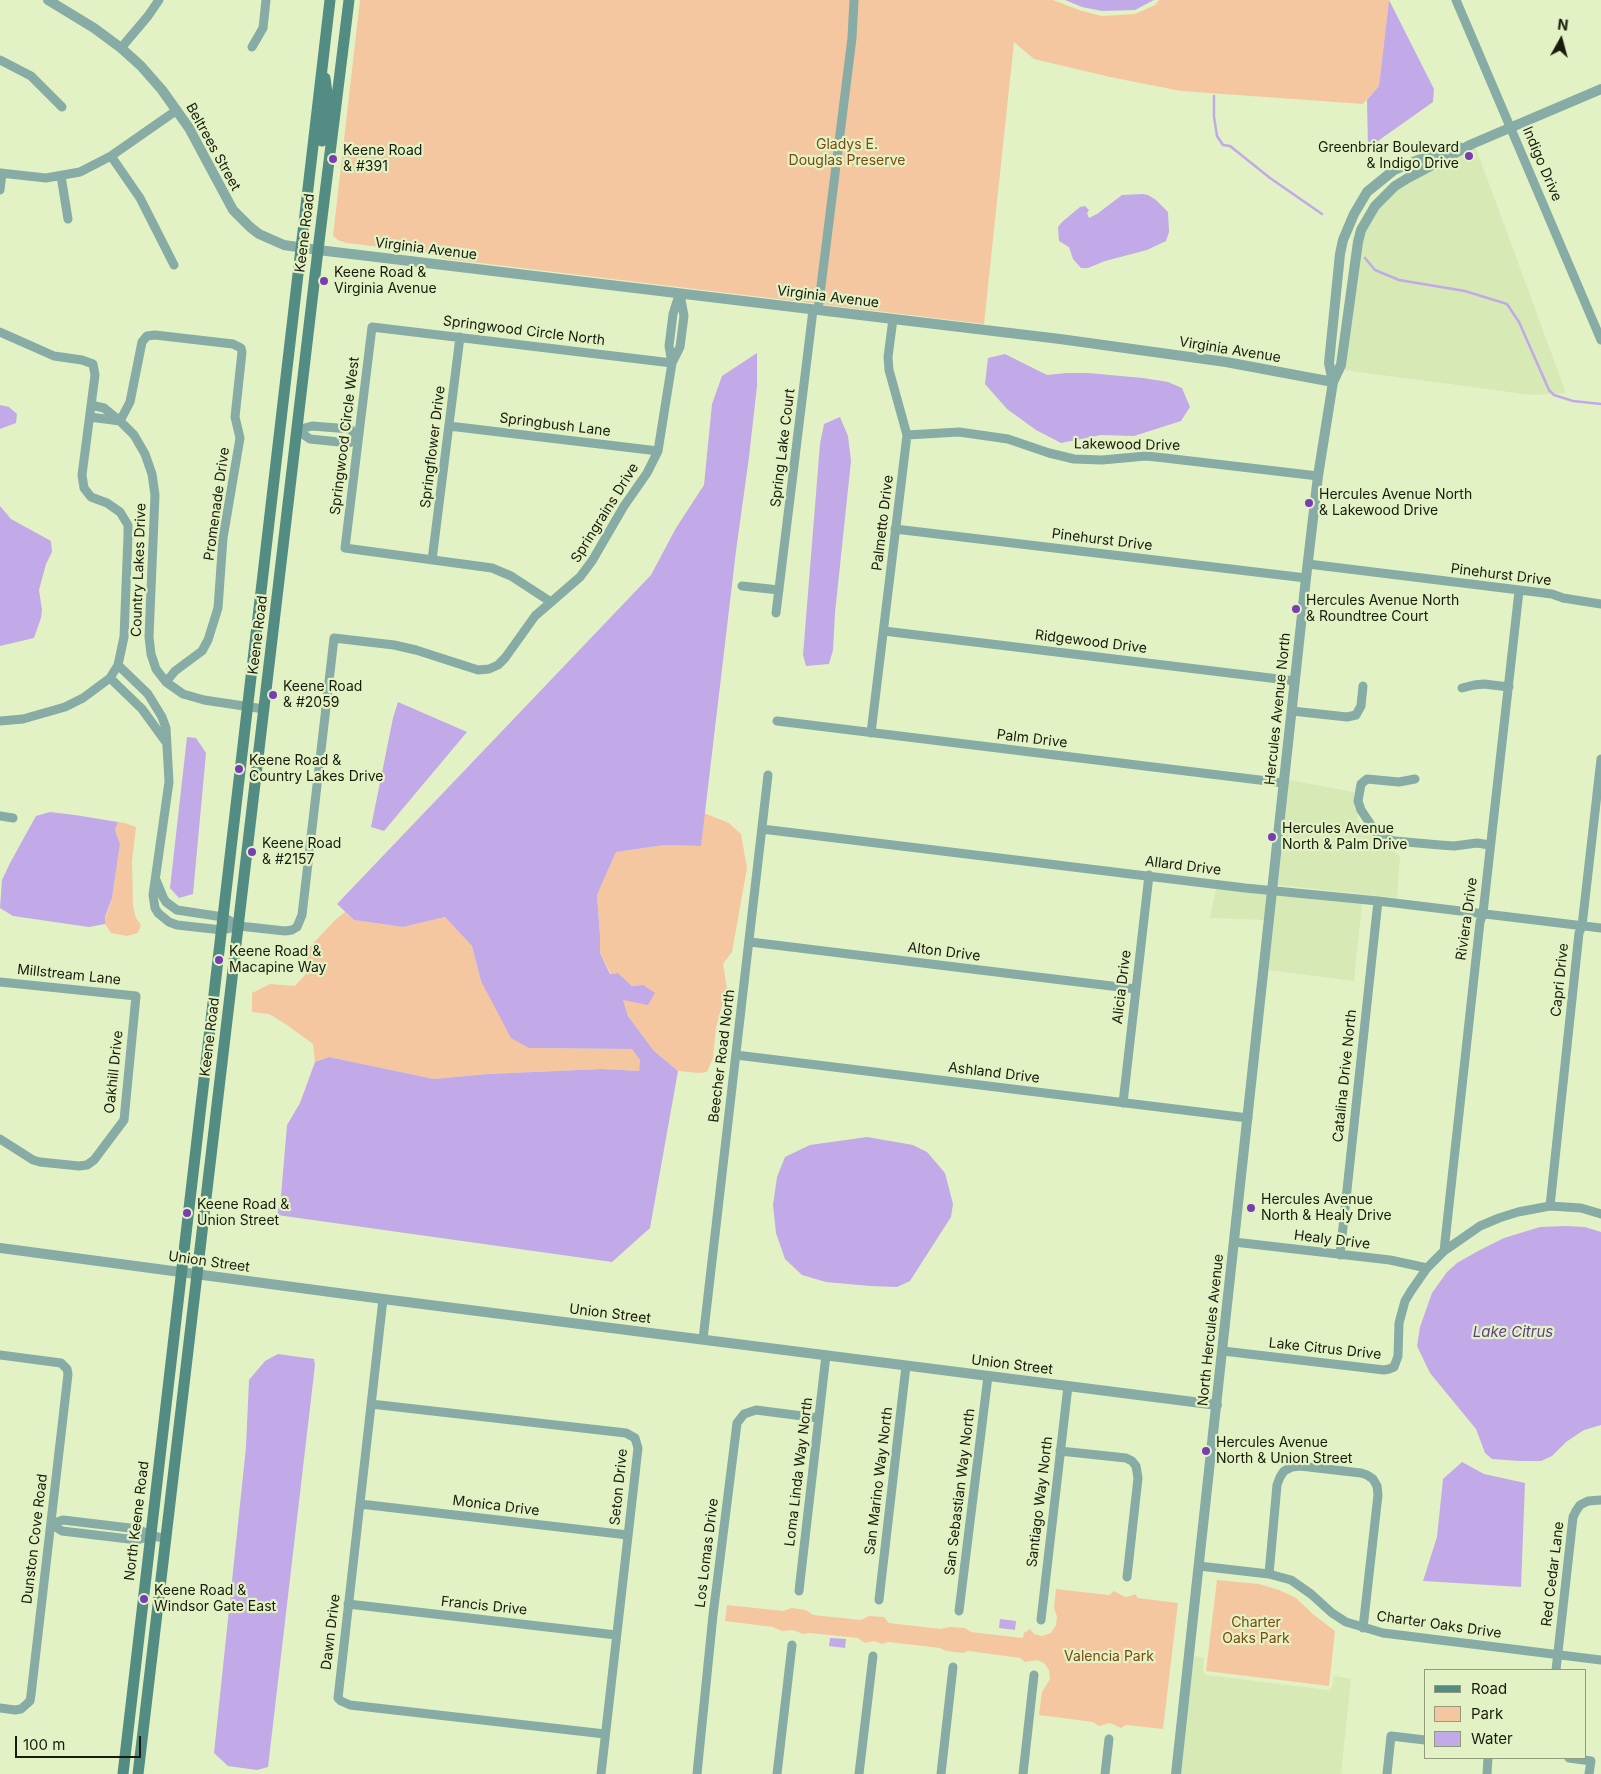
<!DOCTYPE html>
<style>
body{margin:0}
#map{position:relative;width:1601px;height:1774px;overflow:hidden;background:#e3f2c5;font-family:Inter,sans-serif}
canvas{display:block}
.legend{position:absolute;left:1424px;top:1669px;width:162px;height:90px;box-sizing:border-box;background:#e3f2c5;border:1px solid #929c7b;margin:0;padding:6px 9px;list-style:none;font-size:15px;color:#181c0c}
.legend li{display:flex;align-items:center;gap:10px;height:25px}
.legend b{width:25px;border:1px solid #929c7b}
.north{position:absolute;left:1536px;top:15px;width:50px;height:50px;-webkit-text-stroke:4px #e3f2c5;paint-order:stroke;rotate:7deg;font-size:14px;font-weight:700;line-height:20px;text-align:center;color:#181c0c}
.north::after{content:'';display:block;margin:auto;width:18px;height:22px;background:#181c0c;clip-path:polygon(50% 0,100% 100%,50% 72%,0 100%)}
.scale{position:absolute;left:15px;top:1736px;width:126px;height:22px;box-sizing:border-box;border:2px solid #181c0c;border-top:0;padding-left:6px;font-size:15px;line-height:18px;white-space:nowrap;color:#181c0c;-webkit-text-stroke:4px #e3f2c5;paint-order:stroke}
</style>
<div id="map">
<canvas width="1601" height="1774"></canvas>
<ul class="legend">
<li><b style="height:6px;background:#538c83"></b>Road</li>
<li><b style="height:14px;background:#f4c7a0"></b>Park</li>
<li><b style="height:14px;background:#c2a9e7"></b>Water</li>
</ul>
<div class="north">N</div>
<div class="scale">100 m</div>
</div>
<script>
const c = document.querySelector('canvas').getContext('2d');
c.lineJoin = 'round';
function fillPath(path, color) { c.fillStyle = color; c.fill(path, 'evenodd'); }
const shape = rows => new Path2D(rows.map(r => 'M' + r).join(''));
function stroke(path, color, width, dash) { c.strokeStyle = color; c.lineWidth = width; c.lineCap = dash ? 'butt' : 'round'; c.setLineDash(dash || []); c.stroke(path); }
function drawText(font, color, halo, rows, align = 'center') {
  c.font = font + ' Inter,sans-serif'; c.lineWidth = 4.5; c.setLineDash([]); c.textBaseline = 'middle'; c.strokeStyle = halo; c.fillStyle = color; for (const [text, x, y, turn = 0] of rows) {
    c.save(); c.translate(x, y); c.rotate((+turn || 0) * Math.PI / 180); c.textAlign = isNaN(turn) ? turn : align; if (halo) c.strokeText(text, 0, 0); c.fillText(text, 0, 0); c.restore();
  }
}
fillPath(shape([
 [1474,148,1476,148,1566,393,1532,395,1344,370,1346,366,1359,258,1365,232,1379,209,1398,190],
 [1289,780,1354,792,1354,803,1358,814,1357,820,1376,840,1400,856,1397,898,1278,885],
 [1216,889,1268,895,1265,920,1210,918],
 [1276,895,1362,904,1354,981,1268,970],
 [1194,1656,1204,1658,1203,1670,1206,1675,1328,1690,1332,1687,1334,1676,1351,1679,1341,1774,1180,1774]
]), '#d7e9b5');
fillPath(shape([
 [360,0,1053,0,1082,11,1102,16,1135,14,1155,5,1159,0,1389,0,1379,86,1363,104,1181,91,1110,77,1034,59,1014,42,984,324,447,259,424,252,346,243,338,240,333,236],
 [704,813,729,823,741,834,747,868,732,952,723,964,727,988,716,1028,713,1058,707,1072,699,1073,678,1071,654,1051,628,1016,623,1000,643,985,632,986,618,973,611,974,600,953,600,936,597,895,616,852,665,845,701,846],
 [118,822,125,823,136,827,132,862,133,906,136,918,141,925,138,933,127,936,111,933,104,922,112,898,120,844,115,830],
 [345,912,354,920,403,927,445,917,472,946,481,981,530,1048,633,1049,640,1060,639,1071,602,1069,557,1071,488,1074,434,1079,329,1057,315,1062,313,1044,287,1025,269,1014,252,1012,252,993,270,984,295,986,305,975,308,949,335,920],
 [1217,1580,1259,1584,1279,1590,1296,1598,1314,1615,1335,1631,1329,1686,1206,1671],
 [1056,1589,1109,1595,1114,1591,1125,1597,1131,1596,1135,1594,1138,1598,1178,1603,1163,1729,1126,1725,1121,1728,1110,1723,1099,1726,1093,1722,1039,1715,1042,1692,1050,1679,1049,1670,1044,1663,1037,1660,1025,1662,1020,1658,969,1651,963,1653,946,1651,940,1648,888,1642,882,1644,874,1641,865,1643,858,1638,810,1633,803,1634,793,1630,782,1631,773,1627,725,1621,727,1605,783,1611,792,1608,806,1610,813,1615,861,1620,869,1616,884,1617,889,1623,941,1629,950,1627,965,1628,971,1632,1023,1638,1024,1633,1030,1629,1034,1634,1042,1636,1051,1633,1056,1625,1057,1617,1054,1608]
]), '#f4c7a0');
fillPath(shape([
 [1065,0,1154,0,1135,10,1102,11,1082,7],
 [1389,0,1434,89,1433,102,1368,148,1367,100,1379,86],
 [1143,194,1148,195,1156,200,1168,212,1169,232,1166,241,1147,250,1105,261,1088,268,1081,268,1073,259,1069,247,1059,241,1058,227,1062,222,1080,207,1085,206,1089,210,1087,213,1089,218,1097,214,1122,195],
 [757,353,757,386,749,457,736,551,701,846,665,845,616,852,597,895,600,936,600,953,610,974,618,973,632,986,643,985,655,993,648,1005,623,1000,628,1016,654,1051,678,1071,650,1228,612,1262,277,1215,281,1196,287,1125,300,1103,315,1062,329,1057,434,1079,488,1074,557,1071,602,1069,639,1071,640,1060,632,1049,529,1048,511,1038,481,981,472,946,445,917,403,927,354,920,337,904,651,575,676,528,704,485,712,404,722,376],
 [1005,354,1047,375,1067,373,1088,373,1143,378,1168,382,1182,388,1190,407,1181,421,1134,436,1101,435,1061,443,1036,430,1007,409,985,384,988,358],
 [0,405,9,407,17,414,16,423,0,429],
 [840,417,848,436,851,461,835,613,833,650,829,664,806,666,803,655,820,444,824,424],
 [0,506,11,519,51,541,52,552,46,564,39,590,42,610,41,618,34,638,0,646],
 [398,702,467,732,384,831,371,827,393,718],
 [187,737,196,738,206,753,193,894,179,898,170,888],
 [50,812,75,815,118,822,115,830,120,844,112,898,105,917,105,924,89,927,13,916,0,908,2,880,10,863,36,816],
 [867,1137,913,1145,927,1152,945,1173,953,1204,951,1217,910,1281,897,1287,870,1286,826,1282,802,1275,785,1259,776,1233,773,1205,777,1177,785,1157,810,1145],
 [1566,1226,1585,1227,1601,1232,1601,1425,1584,1430,1566,1442,1552,1456,1541,1461,1519,1461,1492,1459,1485,1453,1476,1429,1430,1373,1417,1346,1420,1327,1432,1293,1447,1272,1457,1263,1478,1251,1504,1238,1540,1227],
 [278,1354,314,1359,315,1365,268,1767,257,1770,228,1766,214,1753,246,1447,249,1380,265,1361],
 [1462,1462,1484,1474,1525,1483,1521,1587,1423,1581,1437,1537,1443,1479],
 [1000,1619,1016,1621,1015,1630,999,1628],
 [830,1638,846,1639,845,1648,829,1646]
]), '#c2a9e7');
stroke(shape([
 [1214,96,1214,117,1217,136,1223,145,1230,146,1270,178,1322,214],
 [1365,258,1375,270,1399,280,1465,291,1507,304,1519,322,1549,390,1554,395,1573,401,1601,404]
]), '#c2a9e7', 2.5);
stroke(shape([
 [1456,0,1601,340],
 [252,47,263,28,266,0],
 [121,48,148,16,159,0],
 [0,60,31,76,62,107],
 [111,156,140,198,174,265],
 [0,173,46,178,80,172,111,156,177,110],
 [61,176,68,219],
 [0,190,2,173],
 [818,310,852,38,854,0],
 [0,332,54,356,82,360,93,364,95,375,82,475,84,488,91,497,107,503,120,512,128,525,128,536,124,637,118,665,110,678,83,698,65,707,23,719,0,721],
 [672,363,669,346,673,314,679,295],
 [90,417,120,421,104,408,91,405],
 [312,426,350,429,358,437,349,443,310,439,297,430,312,426],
 [449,426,658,451],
 [907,435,959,432,1008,439,1049,453,1074,459,1102,460,1146,456,1165,458,1318,476],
 [895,529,1306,578],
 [432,560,460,337],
 [1308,564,1552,594,1563,598,1601,604],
 [742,586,779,590],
 [551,602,511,576,492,568,345,548,372,327,672,363],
 [776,613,813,310],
 [884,631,1295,681],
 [118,665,148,694,162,717,166,728,169,782,153,895,155,908,158,913,169,922,177,925,222,930,239,926,285,931,292,930,297,927,302,915,334,638,394,645,416,650,478,670,489,669,498,665,505,658,535,616,580,577,592,561,624,506,647,473,658,451,672,363,680,347,684,316,680,294],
 [110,678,142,709,166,742],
 [166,682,175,671,202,651,208,640,218,608,223,538,240,438,235,417,242,352,241,348,233,344,155,335,147,336,142,342,130,402,120,421,134,435,145,454,152,474,155,495,149,637,151,654,156,669,166,682,183,694,204,700,264,709],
 [1462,688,1474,685,1484,684,1509,687],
 [1292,711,1347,717,1356,715,1361,706,1363,686],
 [777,721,1284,783],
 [871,733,907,435,889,370,888,357,893,319],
 [1415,779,1399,782,1367,779,1361,784,1358,801,1361,810,1379,837,1395,841,1440,845,1454,846,1477,843,1490,845],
 [0,816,13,818],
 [762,829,1245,888,1378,901,1601,928],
 [156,880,163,897,166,902,177,910,223,917,239,926],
 [750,942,1136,989],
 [0,982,136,996,124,1120,94,1160,87,1165,79,1166,40,1162,33,1160,0,1139],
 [736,1055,1248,1118],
 [1123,1103,1149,875],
 [1550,1206,1579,933,1582,926,1601,759],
 [1234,1242,1390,1260,1427,1268],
 [1444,1251,1480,922,1483,913,1519,591],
 [1340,1255,1378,901],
 [383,1299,338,1698,341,1701,350,1705,605,1734],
 [703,1339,768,775],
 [1223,1351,1384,1370,1389,1369,1394,1367,1398,1356,1399,1323,1405,1301,1411,1291,1427,1268,1444,1251,1480,1226,1499,1218,1518,1212,1550,1206,1581,1208,1601,1214],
 [0,1355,61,1363,67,1369,68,1374,31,1695,30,1701,21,1709,15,1710,0,1708],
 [371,1404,626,1433,635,1438,638,1448,601,1774],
 [1060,1451,1126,1458,1132,1461,1136,1466,1138,1478,1127,1577],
 [360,1504,628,1535],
 [51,1524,62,1531,137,1540,151,1536,166,1538],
 [51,1524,63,1520,138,1529,151,1536],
 [1199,1566,1269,1574,1291,1580,1311,1594,1332,1613,1346,1622,1383,1633,1601,1660],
 [1269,1574,1277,1485,1280,1477,1284,1471,1292,1467,1300,1466,1361,1473,1367,1475,1373,1479,1377,1486,1378,1495,1363,1628],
 [799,1591,826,1355],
 [879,1600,906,1366],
 [348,1604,616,1635],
 [959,1611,988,1376],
 [1041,1620,1068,1386],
 [1556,1670,1573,1517,1576,1511,1580,1505,1588,1501,1601,1500],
 [1569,1758,1591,1761,1589,1774],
 [697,1774,713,1615,737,1423,744,1414,756,1410,818,1418],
 [777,1774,792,1645],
 [859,1774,873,1656],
 [941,1774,953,1667],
 [1023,1774,1034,1675],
 [1105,1774,1109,1739],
 [1387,1774,1391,1736,1425,1740],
 [1487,1774,1488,1758]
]), '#87aba5', 9);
stroke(shape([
 [48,0,94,28,121,48,141,66,162,90,189,128,233,210,250,227,259,234,284,245,318,250,1060,339,1226,362,1333,382],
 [1333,382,1329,363,1340,254,1343,240,1354,214,1367,192,1394,170,1433,154,1459,147],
 [0,1248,383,1299,1217,1405],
 [1176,1774,1306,578,1318,476,1333,382,1341,365,1358,242,1361,230,1375,206,1395,186,1408,178,1472,144,1601,89]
]), '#87aba5', 10);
stroke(shape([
 [322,141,327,93,325,78],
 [123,1774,330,0],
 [138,1774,318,250,349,0]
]), '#538c83', 11);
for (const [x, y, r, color] of [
 [1469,156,5,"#773db3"],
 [333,159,5,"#773db3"],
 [324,281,5,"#773db3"],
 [1309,503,5,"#773db3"],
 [1296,609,5,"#773db3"],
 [273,695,5,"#773db3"],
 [239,769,5,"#773db3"],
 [1272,837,5,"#773db3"],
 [252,852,5,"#773db3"],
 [219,960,5,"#773db3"],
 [1251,1208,5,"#773db3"],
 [187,1213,5,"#773db3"],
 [1206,1451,5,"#773db3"],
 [144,1599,5,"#773db3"]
]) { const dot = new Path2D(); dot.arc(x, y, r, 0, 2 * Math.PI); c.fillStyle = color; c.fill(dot); stroke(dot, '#e3f2c5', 2); }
drawText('14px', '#7d490f', '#e3f2c5', [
 ["Gladys E.",847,145],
 ["Douglas Preserve",847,161],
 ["Charter",1256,1623],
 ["Oaks Park",1256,1639],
 ["Valencia Park",1109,1657]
]);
drawText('14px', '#181c0c', '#e3f2c5', [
 ["Beltrees Street",213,147,61],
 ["Indigo Drive",1542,164,67],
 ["Keene Road",305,233,-83],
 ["Virginia Avenue",426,249,7],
 ["Virginia Avenue",828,297,7],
 ["Springwood Circle North",524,331,7],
 ["Virginia Avenue",1230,350,9],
 ["Springbush Lane",555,425,7],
 ["Springwood Circle West",345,436,-83],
 ["Lakewood Drive",1127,445,1],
 ["Springflower Drive",433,447,-83],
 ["Spring Lake Court",783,448,-83],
 ["Promenade Drive",217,504,-82],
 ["Springrains Drive",605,513,-58],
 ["Palmetto Drive",883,523,-83],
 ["Pinehurst Drive",1102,540,7],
 ["Country Lakes Drive",139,570,-88],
 ["Pinehurst Drive",1501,575,7],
 ["Keene Road",258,635,-83],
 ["Ridgewood Drive",1091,642,7],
 ["Hercules Avenue North",1278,709,-84],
 ["Palm Drive",1032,739,7],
 ["Allard Drive",1183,866,7],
 ["Riviera Drive",1467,919,-82],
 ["Alton Drive",944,952,7],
 ["Millstream Lane",69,975,6],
 ["Capri Drive",1560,980,-84],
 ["Alicia Drive",1122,987,-83],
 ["Keene Road",210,1037,-83],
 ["Beecher Road North",722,1056,-83],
 ["Oakhill Drive",114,1072,-84],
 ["Ashland Drive",994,1073,7],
 ["Catalina Drive North",1345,1076,-84],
 ["Healy Drive",1332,1240,7],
 ["Union Street",209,1262,8],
 ["Union Street",610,1314,7],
 ["North Hercules Avenue",1211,1330,-84],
 ["Lake Citrus Drive",1325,1349,6],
 ["Union Street",1012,1365,7],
 ["Loma Linda Way North",799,1472,-83],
 ["San Marino Way North",879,1481,-83],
 ["Seton Drive",619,1487,-84],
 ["San Sebastian Way North",960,1492,-83],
 ["Santiago Way North",1040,1502,-83],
 ["Monica Drive",496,1506,7],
 ["North Keene Road",137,1521,-83],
 ["Dunston Cove Road",35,1539,-83],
 ["Los Lomas Drive",707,1553,-83],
 ["Red Cedar Lane",1553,1574,-83],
 ["Francis Drive",484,1606,6],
 ["Charter Oaks Drive",1439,1625,8],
 ["Dawn Drive",331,1632,-83]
]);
drawText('14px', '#181c0c', '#e3f2c5', [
 ["Greenbriar Boulevard",1459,148,"right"],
 ["& Indigo Drive",1459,164,"right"],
 ["Keene Road",343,151],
 ["& #391",343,167],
 ["Keene Road &",334,273],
 ["Virginia Avenue",334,289],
 ["Hercules Avenue North",1319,495],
 ["& Lakewood Drive",1319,511],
 ["Hercules Avenue North",1306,601],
 ["& Roundtree Court",1306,617],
 ["Keene Road",283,687],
 ["& #2059",283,703],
 ["Keene Road &",249,761],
 ["Country Lakes Drive",249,777],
 ["Hercules Avenue",1282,829],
 ["North & Palm Drive",1282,845],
 ["Keene Road",262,844],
 ["& #2157",262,860],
 ["Keene Road &",229,952],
 ["Macapine Way",229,968],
 ["Hercules Avenue",1261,1200],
 ["North & Healy Drive",1261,1216],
 ["Keene Road &",197,1205],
 ["Union Street",197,1221],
 ["Hercules Avenue",1216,1443],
 ["North & Union Street",1216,1459],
 ["Keene Road &",154,1591],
 ["Windsor Gate East",154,1607]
], 'left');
drawText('italic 15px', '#603e88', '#e3f2c5', [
 ["Lake Citrus",1513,1332]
]);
</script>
